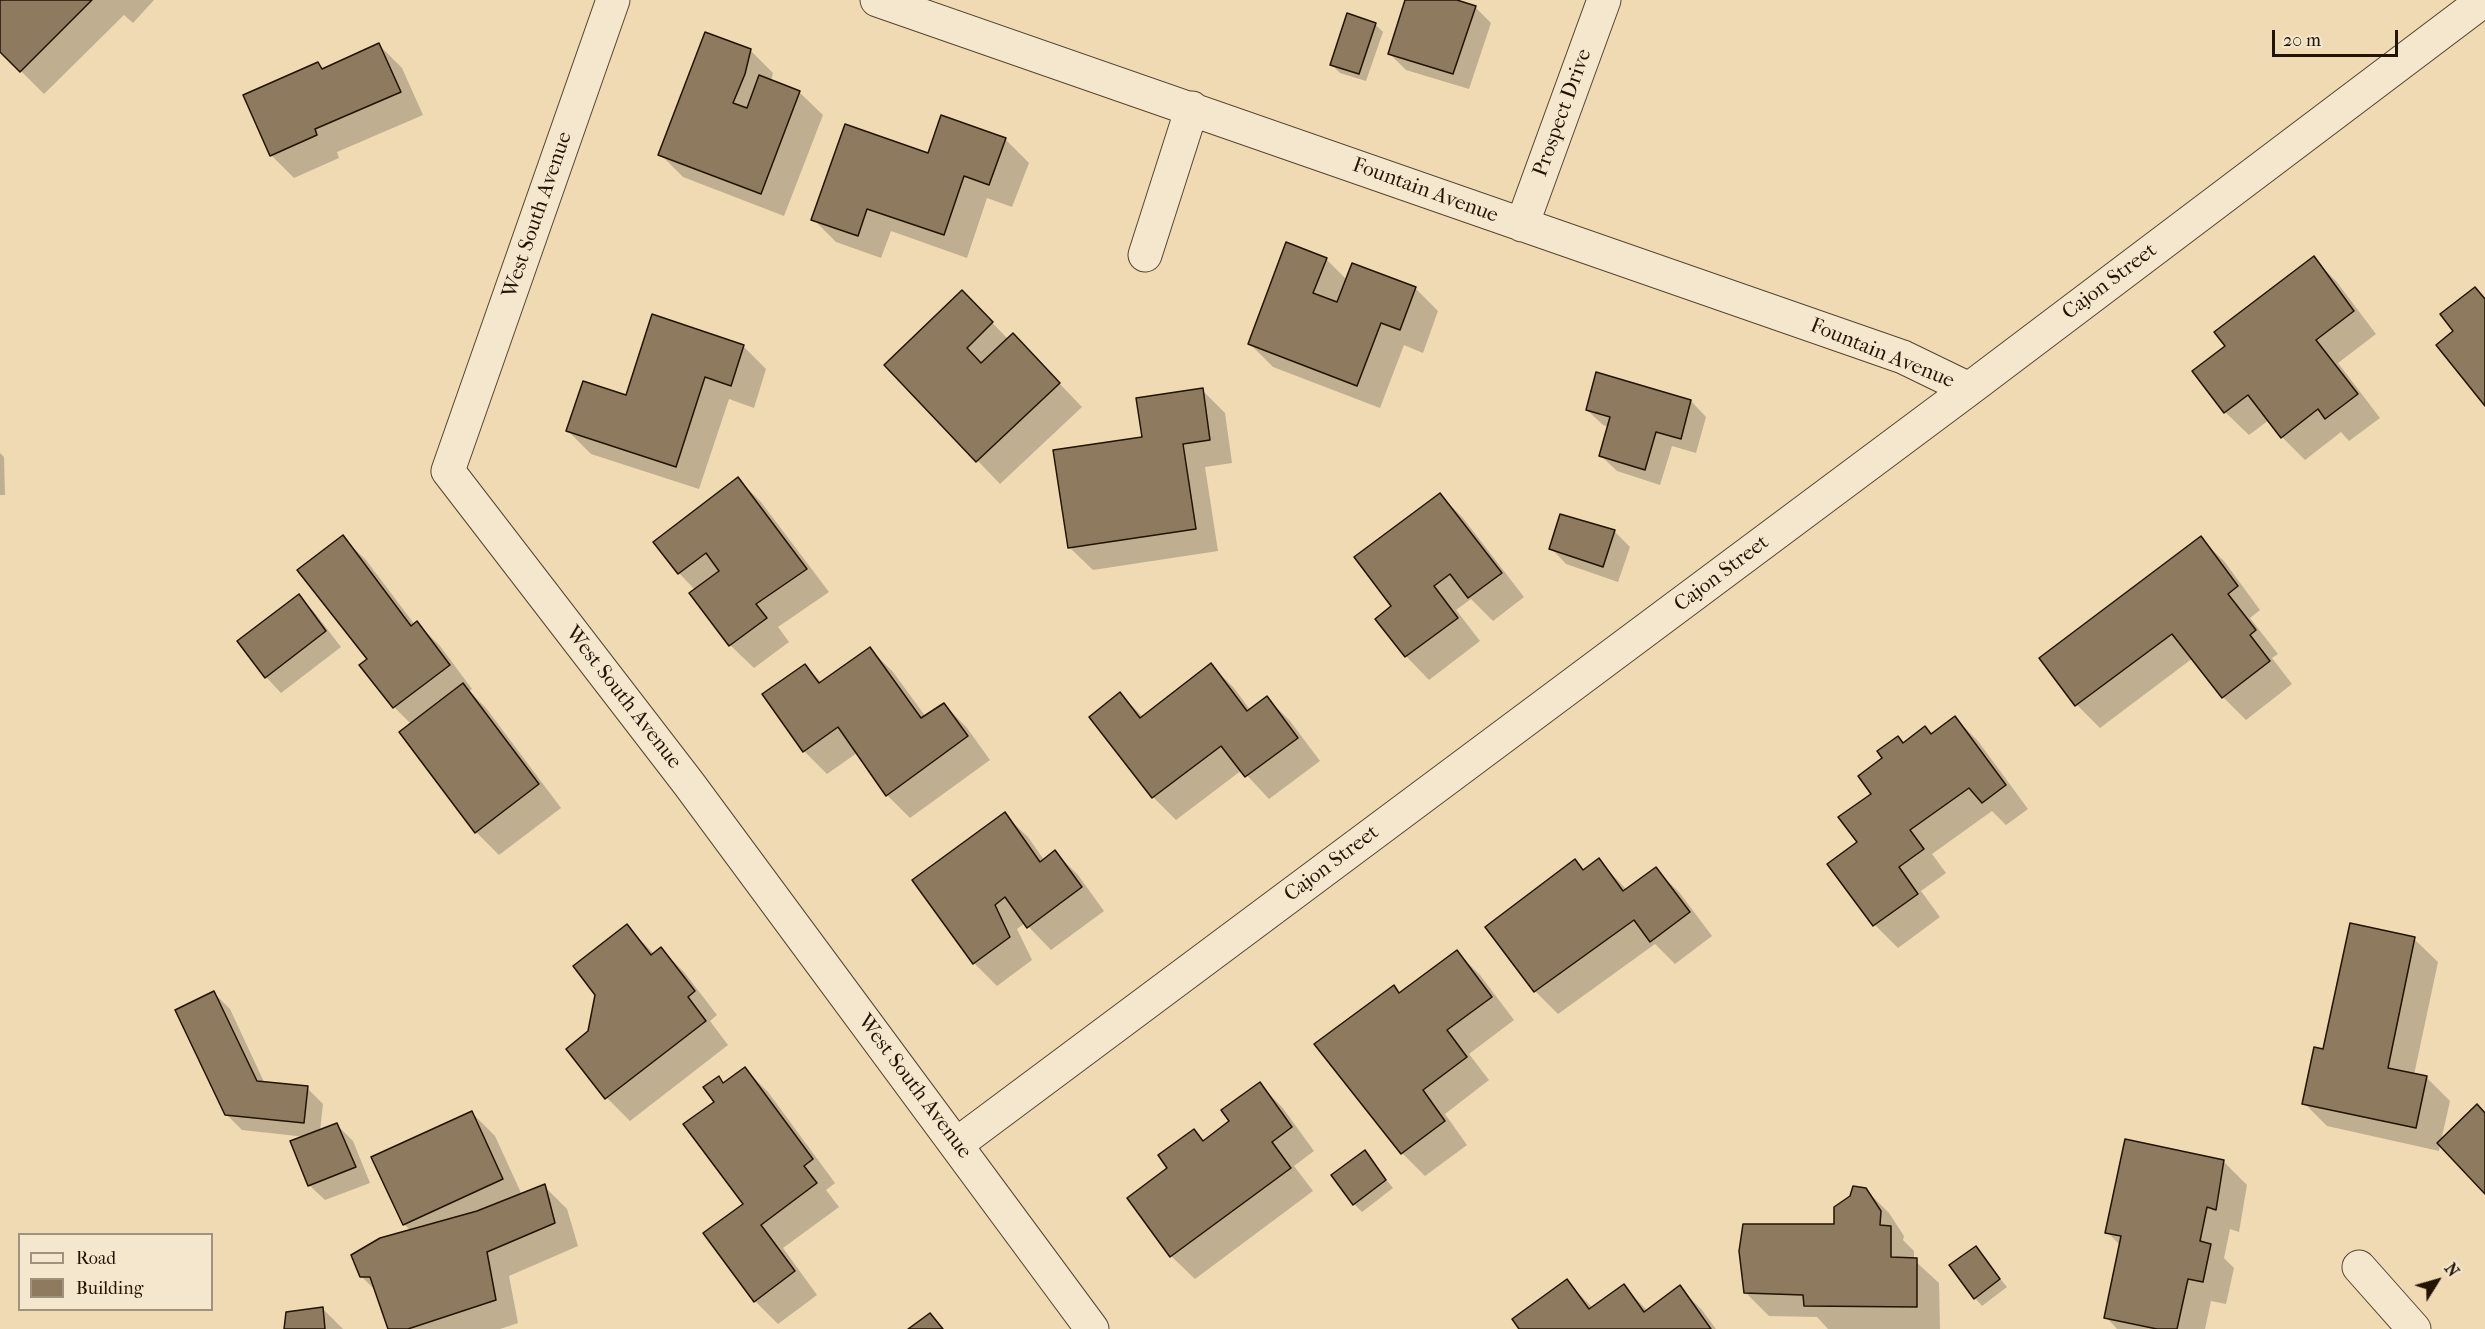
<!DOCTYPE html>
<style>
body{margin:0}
#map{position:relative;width:2485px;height:1329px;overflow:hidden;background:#efdab4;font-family:"IM FELL French Canon",serif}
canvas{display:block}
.legend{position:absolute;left:18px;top:1233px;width:195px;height:78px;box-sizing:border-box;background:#f5e7ce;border:2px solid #a1927d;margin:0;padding:8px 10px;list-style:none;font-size:18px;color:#221303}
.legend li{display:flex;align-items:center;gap:12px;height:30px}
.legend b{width:30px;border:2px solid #a1927d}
.north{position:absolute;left:2407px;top:1251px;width:60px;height:60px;-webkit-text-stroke:4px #f5e7ce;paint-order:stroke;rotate:53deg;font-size:16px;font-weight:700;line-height:24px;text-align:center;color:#221303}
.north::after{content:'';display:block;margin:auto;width:21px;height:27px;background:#221303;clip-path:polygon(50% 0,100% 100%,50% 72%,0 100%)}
.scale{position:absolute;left:2272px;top:30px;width:126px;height:27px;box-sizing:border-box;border:3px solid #221303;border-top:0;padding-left:8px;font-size:18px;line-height:21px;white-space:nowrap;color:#221303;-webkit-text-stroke:4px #f5e7ce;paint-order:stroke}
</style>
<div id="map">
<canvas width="2485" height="1329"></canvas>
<ul class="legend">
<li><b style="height:8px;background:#f5e7ce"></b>Road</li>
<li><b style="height:16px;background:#8d7a5f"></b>Building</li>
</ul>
<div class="north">N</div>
<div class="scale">20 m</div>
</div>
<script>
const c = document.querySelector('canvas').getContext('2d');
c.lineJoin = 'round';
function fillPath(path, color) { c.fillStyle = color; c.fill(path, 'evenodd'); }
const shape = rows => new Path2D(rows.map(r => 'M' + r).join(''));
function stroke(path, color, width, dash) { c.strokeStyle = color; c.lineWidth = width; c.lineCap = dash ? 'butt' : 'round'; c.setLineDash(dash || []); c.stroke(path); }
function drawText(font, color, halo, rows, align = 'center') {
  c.font = font + ' "IM FELL French Canon",serif'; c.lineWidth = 6; c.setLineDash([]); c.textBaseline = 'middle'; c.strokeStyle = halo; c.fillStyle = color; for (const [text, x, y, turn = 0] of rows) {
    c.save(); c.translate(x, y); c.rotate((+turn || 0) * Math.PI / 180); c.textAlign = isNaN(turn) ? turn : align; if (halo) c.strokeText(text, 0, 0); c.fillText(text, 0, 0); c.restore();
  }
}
fillPath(shape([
 [0,0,154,0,133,23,124,15,44,94,0,50],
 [1407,0,1452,0,1475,7,1491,23,1469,89,1406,70,1390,54],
 [1375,24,1383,32,1366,81,1340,73,1332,65],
 [379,45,402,68,423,115,337,152,339,158,294,178,271,155,317,64,324,70],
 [750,50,773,73,771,81,799,92,823,115,784,216,683,177,660,154],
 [1005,139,1029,163,1012,207,987,198,967,258,891,231,881,258,836,242,813,219,929,155],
 [2313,258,2336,281,2376,334,2338,363,2380,418,2349,441,2341,432,2305,460,2282,437,2269,420,2249,435,2225,412,2194,371,2227,347],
 [1326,259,1347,280,1415,288,1438,311,1423,353,1404,345,1380,408,1273,367,1250,344],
 [962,292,1009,340,1036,359,1082,407,1000,484,886,365],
 [743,346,766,369,754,408,729,399,699,489,591,454,568,431,627,397],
 [1597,374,1691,401,1706,417,1696,453,1672,446,1660,485,1617,471,1601,456,1609,427,1603,425,1587,410],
 [1202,390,1225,413,1232,463,1205,467,1218,551,1093,570,1069,547,1143,438],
 [0,453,4,457,5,495,0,495],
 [738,479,761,502,829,592,778,627,789,642,754,668,730,645,691,593,695,590,679,573,655,542],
 [1440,495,1463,518,1524,597,1493,621,1471,599,1456,610,1480,641,1429,680,1406,656,1377,619,1394,607],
 [1614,531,1630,547,1618,582,1566,564,1551,548],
 [342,537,366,560,415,625,417,623,440,646,472,689,469,691,486,708,561,808,499,855,476,832,411,724,394,707,361,665,369,660],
 [2200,538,2224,561,2260,610,2250,618,2278,654,2272,658,2292,684,2246,720,2223,697,2193,658,2100,728,2077,705],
 [299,596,314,612,341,647,281,693,266,677],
 [870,649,893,672,926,717,944,704,967,728,990,760,910,818,887,795,857,753,827,774,804,751,805,666,822,683],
 [1211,665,1234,688,1251,711,1267,698,1290,721,1320,761,1269,799,1242,770,1176,820,1153,797,1091,717,1120,694,1143,717],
 [1955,718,1978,741,2028,809,2006,825,1992,811,1932,854,1946,873,1921,891,1940,917,1898,948,1875,925,1829,864,1859,842,1873,794,1932,735],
 [1004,814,1028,837,1044,860,1055,852,1078,875,1104,911,1051,950,1025,923,1017,929,1032,960,997,986,974,963],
 [1598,860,1627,890,1655,869,1679,892,1712,936,1675,964,1655,944,1558,1014,1535,991,1575,861,1584,871],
 [627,926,654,954,661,949,684,972,717,1015,710,1021,728,1045,630,1121,607,1098,569,1049,590,1032],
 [2414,939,2438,962,2414,1075,2427,1078,2450,1101,2441,1141,2485,1114,2485,1192,2440,1144,2439,1151,2327,1126,2304,1103,2325,1050],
 [1457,952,1480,975,1514,1020,1469,1054,1489,1080,1445,1114,1467,1145,1425,1176,1402,1153,1394,987,1401,994],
 [214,993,230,1009,265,1084,307,1088,323,1104,320,1131,337,1125,353,1141,370,1183,325,1200,309,1185,306,1137,242,1130,226,1114],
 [745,1069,768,1092,835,1183,826,1190,839,1207,783,1248,817,1295,778,1324,755,1301,745,1204,716,1102,718,1078,724,1083],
 [1259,1084,1282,1107,1314,1151,1294,1166,1313,1191,1195,1279,1171,1256,1129,1198,1169,1169,1193,1131,1204,1142,1231,1121],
 [472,1113,495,1136,522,1195,544,1186,567,1209,578,1246,509,1276,518,1323,500,1329,390,1329,377,1292,361,1276,411,1231,404,1224],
 [1364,1152,1393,1188,1362,1212,1354,1204],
 [2224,1162,2247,1185,2239,1232,2230,1229,2224,1258,2234,1268,2226,1304,2211,1301,2205,1329,2117,1329,2106,1317,2121,1246,2107,1232],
 [1865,1189,1889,1213,1904,1236,1903,1240,1914,1251,1914,1260,1939,1283,1940,1329,1828,1329,1817,1317,1769,1316,1746,1293,1835,1226],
 [1975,1248,2007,1287,1982,1306,1975,1298],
 [1566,1281,1593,1308,1623,1286,1648,1311,1679,1287,1702,1310,1716,1329,1521,1329],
 [323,1309,343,1329,286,1329]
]), '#0003');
const building = shape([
 [0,0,92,0,20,72,0,52,0,0],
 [1405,0,1457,0,1476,6,1453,74,1388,54,1405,0],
 [1347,13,1376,23,1359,74,1330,65,1347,13],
 [705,32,751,49,745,74,733,103,747,108,759,75,800,91,761,194,658,155,705,32],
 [379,43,401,92,315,129,317,135,270,156,243,95,318,62,322,69,379,43],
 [941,115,1006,138,989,185,964,176,944,235,867,209,858,236,811,220,845,124,928,153,941,115],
 [1286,242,1327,258,1313,293,1337,302,1352,263,1416,287,1400,330,1381,323,1357,386,1248,344,1286,242],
 [2314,256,2354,311,2316,340,2358,394,2325,419,2318,409,2281,438,2248,395,2224,413,2192,371,2225,346,2214,332,2314,256],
 [2475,287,2485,299,2485,406,2436,345,2453,331,2440,314,2475,287],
 [962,290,993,322,967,348,981,363,1013,333,1060,383,976,462,884,365,962,290],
 [652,314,744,345,731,386,705,377,676,467,566,431,583,381,626,395,652,314],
 [1596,372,1691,400,1681,439,1656,432,1645,470,1599,456,1610,417,1586,410,1596,372],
 [1203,388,1210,440,1183,444,1196,529,1068,548,1053,450,1142,437,1136,398,1203,388],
 [738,477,807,569,756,604,767,618,729,646,689,593,719,571,706,553,678,574,653,542,738,477],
 [1440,493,1502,573,1468,598,1450,574,1434,586,1458,618,1405,657,1375,619,1391,606,1354,557,1440,493],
 [1560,514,1615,530,1603,567,1549,549,1560,514],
 [343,535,411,626,417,621,450,665,393,708,359,665,367,659,297,570,343,535],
 [2201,536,2238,586,2228,594,2256,630,2250,635,2270,661,2222,698,2172,634,2075,706,2039,658,2201,536],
 [299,594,326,631,265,678,237,641,299,594],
 [870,647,921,718,944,703,968,736,886,796,838,727,803,752,762,694,805,664,819,683,870,647],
 [1211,663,1247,711,1267,696,1298,738,1245,777,1221,746,1152,798,1089,717,1120,692,1140,718,1211,663],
 [463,683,539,784,475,833,399,732,463,683],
 [1955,716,2006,785,1982,803,1969,788,1910,830,1924,849,1899,867,1918,894,1873,926,1827,864,1857,842,1838,817,1871,794,1858,776,1882,758,1877,751,1898,736,1903,743,1925,726,1931,734,1955,716],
 [1005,812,1040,862,1055,850,1082,887,1027,928,1005,897,995,905,1010,937,973,964,912,880,1005,812],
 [1599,858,1623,891,1656,867,1690,912,1650,942,1634,920,1534,992,1485,927,1575,859,1583,870,1599,858],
 [2350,923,2415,937,2388,1068,2427,1076,2416,1128,2302,1104,2314,1047,2323,1049,2350,923],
 [627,924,651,955,661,947,695,991,688,997,706,1021,605,1099,566,1049,588,1031,595,995,573,966,627,924],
 [1457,950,1492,997,1447,1030,1467,1057,1423,1090,1445,1121,1401,1154,1314,1044,1394,985,1399,993,1457,950],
 [214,991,257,1081,308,1086,304,1123,225,1115,175,1010,214,991],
 [745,1067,813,1159,804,1166,817,1183,761,1225,795,1271,754,1302,703,1233,743,1204,683,1124,714,1102,703,1087,719,1076,723,1083,745,1067],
 [1260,1082,1292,1127,1272,1142,1291,1168,1170,1257,1127,1198,1167,1168,1158,1155,1194,1129,1203,1141,1229,1121,1221,1110,1260,1082],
 [2477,1104,2485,1113,2485,1194,2437,1143,2477,1104],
 [472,1111,503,1179,403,1225,371,1157,472,1111],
 [337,1123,356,1167,308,1186,290,1141,337,1123],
 [2125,1139,2224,1160,2216,1210,2207,1207,2200,1241,2211,1244,2203,1282,2188,1279,2177,1329,2157,1329,2104,1318,2121,1236,2105,1233,2125,1139],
 [1365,1150,1386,1180,1353,1205,1331,1175,1365,1150],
 [545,1184,555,1223,487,1252,496,1300,408,1329,388,1329,370,1277,360,1277,351,1255,380,1238,477,1211,545,1184],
 [1853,1186,1866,1188,1881,1211,1880,1225,1891,1226,1891,1257,1917,1258,1917,1307,1804,1306,1803,1295,1744,1293,1739,1251,1743,1224,1834,1224,1834,1207,1850,1196,1853,1186],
 [1976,1246,2000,1279,1974,1299,1949,1265,1976,1246],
 [1567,1279,1589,1309,1624,1284,1644,1312,1680,1285,1711,1329,1519,1329,1512,1319,1567,1279],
 [323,1307,325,1329,284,1329,286,1312,323,1307],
 [930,1313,943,1329,908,1329,930,1313]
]);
fillPath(building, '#8d7a5f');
stroke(building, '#221303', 1.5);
const minor = shape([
 [613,0,448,471,689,784,1092,1329],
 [877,0,1903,357,1969,389],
 [1522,225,1604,0],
 [1145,255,1192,108],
 [957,1144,1969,389,2484,0],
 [2359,1267,2414,1329]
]);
stroke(minor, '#55452f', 35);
stroke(minor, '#f5e7ce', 33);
drawText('21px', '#221303', '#f5e7ce', [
 ["Prospect Drive",1563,113,-70],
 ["Fountain Avenue",1425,191,20],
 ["West South Avenue",538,215,-71],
 ["Cajon Street",2110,282,-37],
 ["Fountain Avenue",1882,354,22],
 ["Cajon Street",1722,574,-37],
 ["West South Avenue",623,698,52],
 ["Cajon Street",1332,864,-37],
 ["West South Avenue",914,1087,53]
]);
</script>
